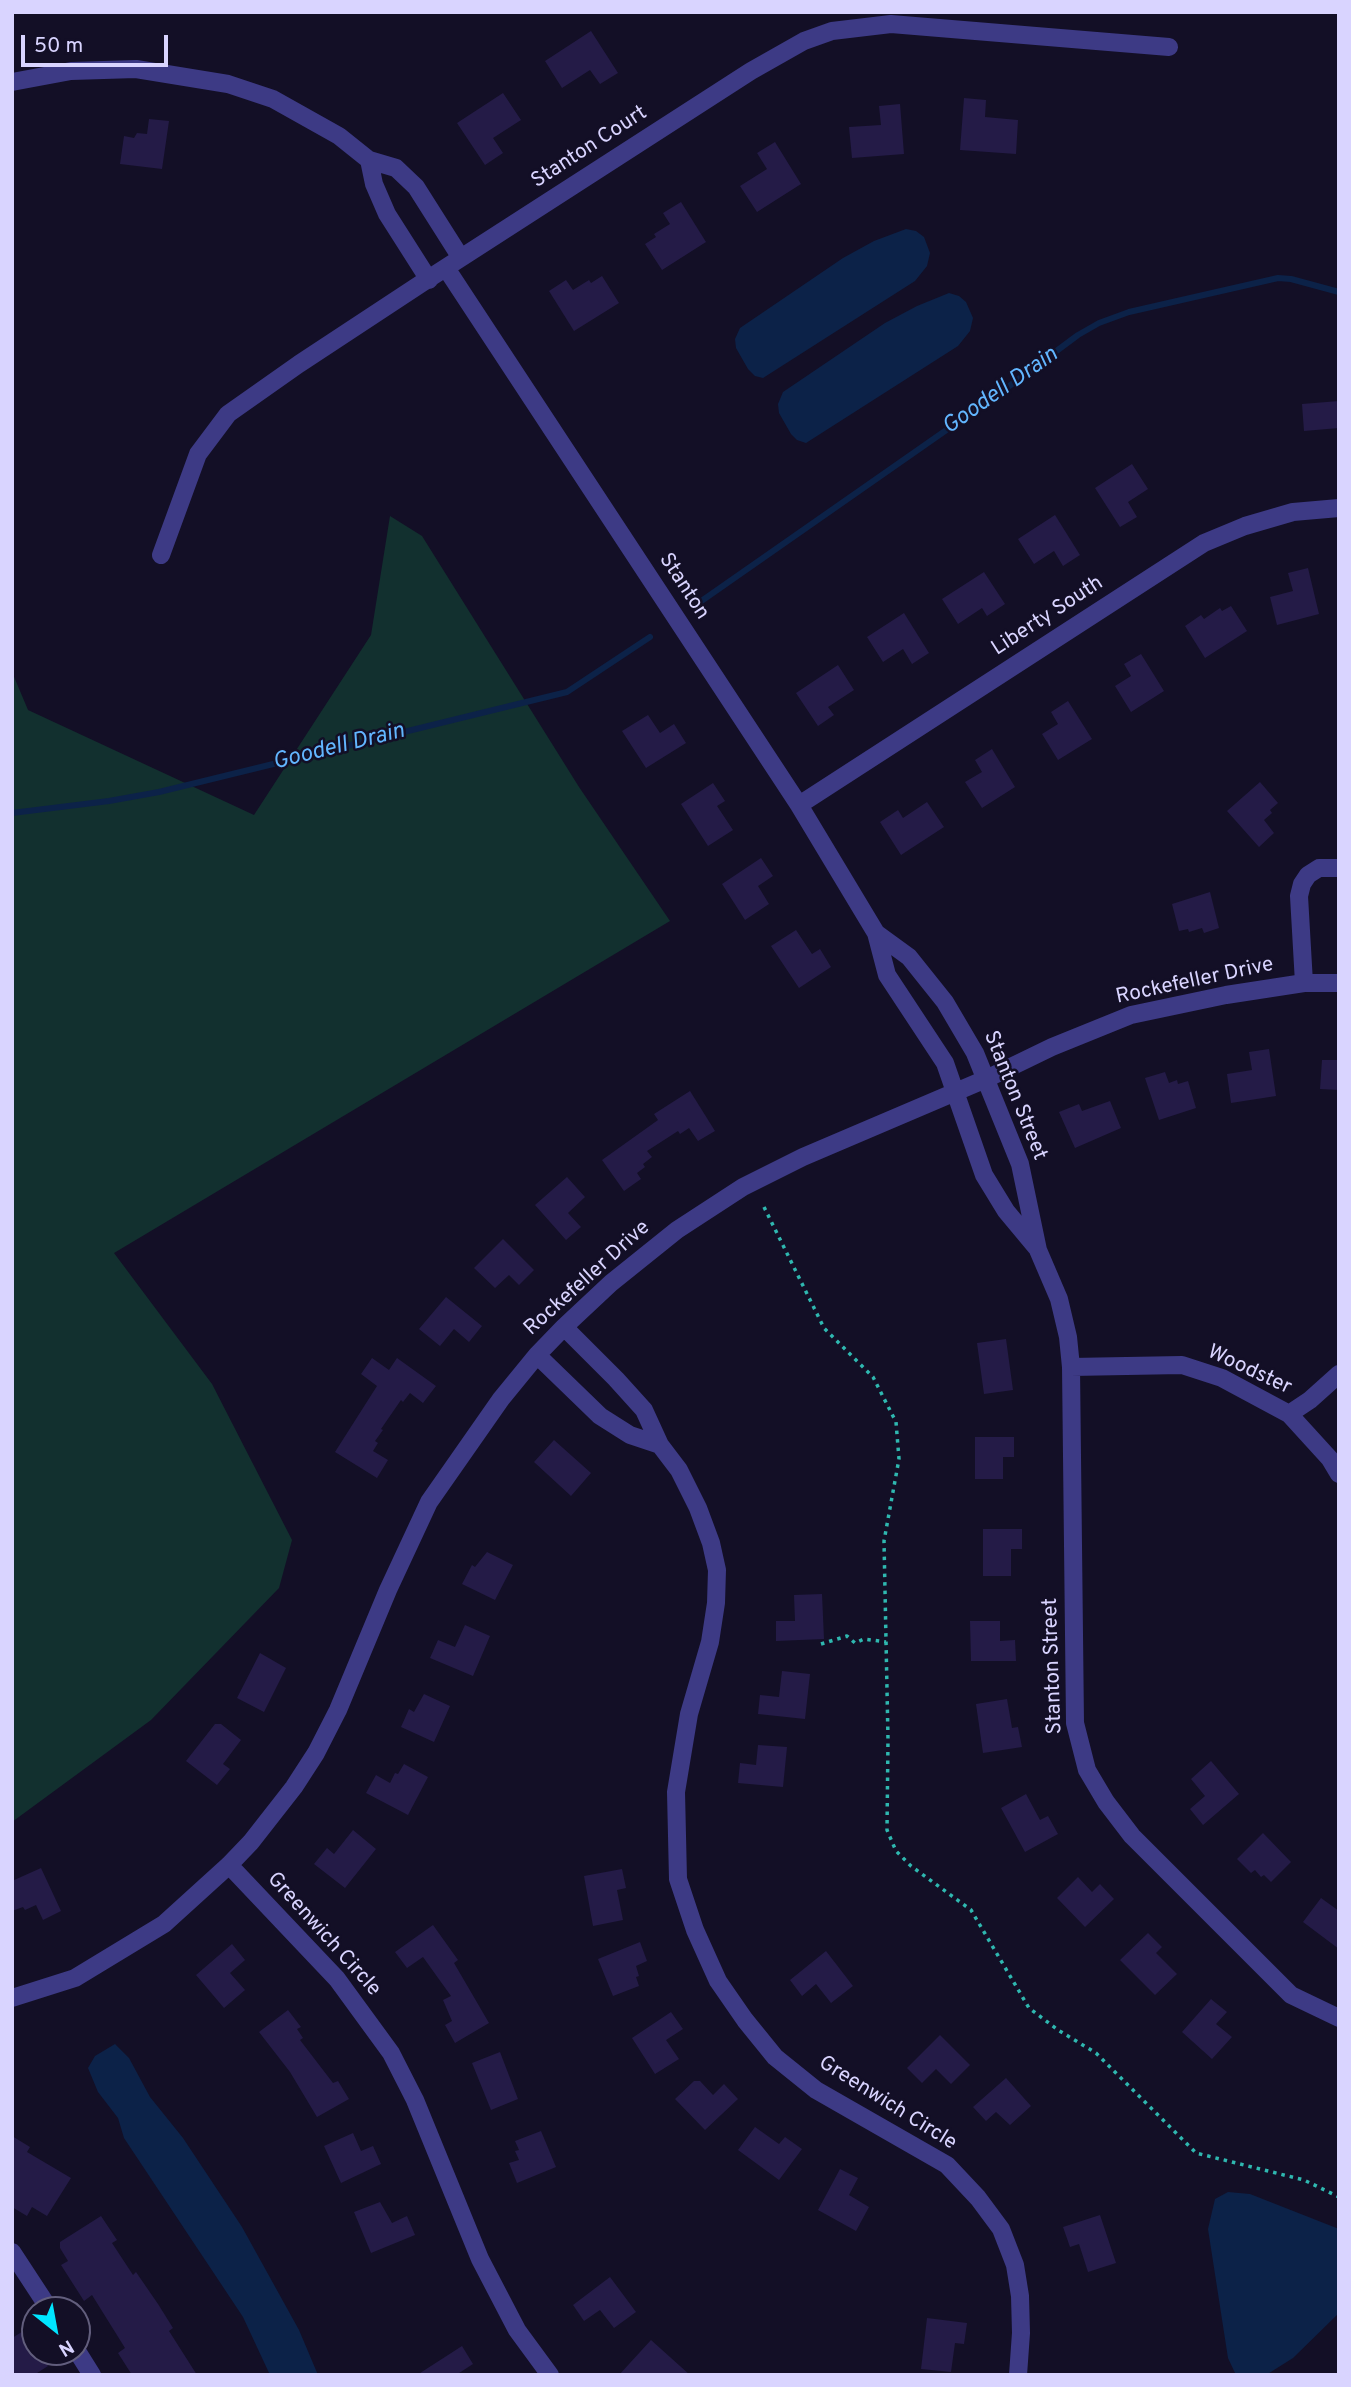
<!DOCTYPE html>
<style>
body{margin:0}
#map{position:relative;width:1351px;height:2387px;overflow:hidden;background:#130f26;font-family:Overpass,sans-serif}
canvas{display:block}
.frame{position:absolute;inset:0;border:14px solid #d9d4ff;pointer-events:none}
.north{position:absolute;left:21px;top:2296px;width:70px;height:70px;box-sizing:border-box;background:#130f26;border:2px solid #625e7d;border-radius:50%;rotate:149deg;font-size:19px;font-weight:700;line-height:28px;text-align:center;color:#d9d4ff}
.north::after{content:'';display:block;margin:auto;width:24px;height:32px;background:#00e5ff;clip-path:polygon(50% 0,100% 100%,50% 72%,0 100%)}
.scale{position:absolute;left:21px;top:35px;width:147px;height:32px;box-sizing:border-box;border:4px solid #d9d4ff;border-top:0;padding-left:9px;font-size:21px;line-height:24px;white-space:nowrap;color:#d9d4ff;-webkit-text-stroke:5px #130f26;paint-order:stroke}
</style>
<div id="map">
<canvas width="1351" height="2387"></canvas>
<div class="frame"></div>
<div class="north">N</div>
<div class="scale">50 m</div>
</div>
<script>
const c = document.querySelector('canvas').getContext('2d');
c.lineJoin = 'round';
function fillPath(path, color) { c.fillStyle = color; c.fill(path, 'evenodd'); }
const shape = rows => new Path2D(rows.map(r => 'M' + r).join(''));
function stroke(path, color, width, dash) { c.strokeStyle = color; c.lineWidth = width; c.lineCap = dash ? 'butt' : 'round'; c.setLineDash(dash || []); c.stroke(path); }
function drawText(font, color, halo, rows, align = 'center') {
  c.font = font + ' Overpass,sans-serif'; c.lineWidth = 5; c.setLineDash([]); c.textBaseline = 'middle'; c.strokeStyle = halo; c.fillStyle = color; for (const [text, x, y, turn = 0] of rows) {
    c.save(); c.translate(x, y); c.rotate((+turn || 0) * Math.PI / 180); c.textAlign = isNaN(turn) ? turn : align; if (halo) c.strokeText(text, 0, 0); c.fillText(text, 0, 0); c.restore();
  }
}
fillPath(shape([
 [390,516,422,536,579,787,670,921,114,1253,212,1384,292,1540,279,1588,151,1720,12,1822,12,672,28,710,254,815,371,635]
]), '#12302f');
fillPath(shape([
 [906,229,916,231,924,237,930,253,927,266,915,281,763,378,755,376,748,369,736,348,735,339,740,328,843,258,874,241],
 [949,293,959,296,966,302,973,318,970,331,958,346,806,443,797,440,791,434,779,413,778,404,783,392,885,323,917,306],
 [115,2044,129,2058,150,2097,183,2138,242,2227,299,2330,318,2375,270,2375,243,2317,124,2138,118,2118,98,2092,88,2068,95,2056],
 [1228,2192,1250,2194,1339,2229,1339,2313,1293,2358,1266,2375,1236,2375,1228,2358,1208,2229,1215,2199]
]), '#0c2248');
stroke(shape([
 [700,602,1008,387,1078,335,1099,323,1129,312,1278,278,1291,279,1339,292],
 [12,813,109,801,159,792,567,692,650,637]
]), '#0c2248', 6);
fillPath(shape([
 [591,31,618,73,600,84,590,70,562,88,545,61],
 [503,93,521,120,493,138,503,153,485,165,457,123],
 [964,98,986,100,985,117,1018,120,1016,154,960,150],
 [900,104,904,154,852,158,849,127,881,125,879,106],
 [149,119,169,121,162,169,120,164,124,136,134,138,137,133,147,134],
 [775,142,801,184,757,212,740,186,767,169,757,153],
 [681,202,706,242,662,270,645,244,656,237,654,234,670,224,663,213],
 [602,276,619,303,574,331,549,291,566,280,573,290,589,280,591,283],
 [1339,401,1339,428,1304,431,1302,404],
 [1132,464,1148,489,1128,502,1137,517,1120,527,1095,488],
 [1055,515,1080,555,1063,566,1054,551,1034,564,1018,539],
 [1308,568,1319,614,1277,625,1270,597,1293,591,1288,573],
 [984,572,1005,604,987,616,982,608,958,624,942,599],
 [1231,606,1247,631,1205,658,1185,626,1201,615,1204,619,1220,608,1222,611],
 [904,613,929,653,912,664,903,649,883,662,867,637],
 [1141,654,1164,691,1131,712,1115,686,1131,676,1124,664],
 [838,665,854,690,828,707,834,715,818,726,796,693],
 [1068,701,1092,739,1058,760,1042,734,1058,724,1051,712],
 [648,715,660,733,674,724,686,743,646,768,622,731],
 [992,749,1015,787,982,808,965,782,982,772,975,760],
 [1260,782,1278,803,1270,810,1272,813,1264,820,1274,833,1259,847,1227,811],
 [713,783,725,801,717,806,733,830,708,846,681,804],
 [927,802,944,827,901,855,880,822,898,810,903,818],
 [761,858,773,876,758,886,769,904,745,920,722,884],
 [1210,892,1219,928,1204,933,1202,928,1189,932,1188,929,1179,931,1172,904],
 [796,930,812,954,820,949,831,967,799,988,771,946],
 [1269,1049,1276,1096,1231,1103,1227,1074,1252,1070,1249,1052],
 [1322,1060,1339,1060,1339,1090,1320,1089],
 [1165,1072,1169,1083,1177,1080,1178,1084,1188,1081,1196,1108,1159,1120,1145,1078],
 [690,1091,715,1131,698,1141,689,1128,680,1134,678,1131,647,1151,652,1157,643,1164,645,1167,637,1173,641,1179,624,1191,602,1160,658,1120,654,1114],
 [1110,1101,1121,1128,1075,1148,1059,1112,1079,1104,1082,1111],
 [567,1177,585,1197,568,1213,581,1227,566,1240,535,1205],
 [503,1239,534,1270,519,1285,509,1275,495,1288,474,1268],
 [446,1297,482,1326,469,1342,454,1329,440,1346,419,1329],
 [1006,1339,1013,1390,984,1394,977,1343],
 [372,1358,389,1370,397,1358,436,1386,423,1403,410,1393,403,1402,401,1400,381,1429,383,1430,375,1441,378,1443,373,1451,388,1460,377,1478,335,1452,377,1386,361,1374],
 [975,1437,1014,1437,1014,1457,1003,1457,1003,1479,975,1479],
 [554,1440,591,1473,571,1496,534,1462],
 [983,1529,1022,1529,1022,1549,1011,1549,1011,1576,983,1576],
 [487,1552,513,1565,495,1600,462,1584,472,1565,475,1567],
 [822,1594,824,1639,776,1641,776,1621,795,1621,794,1595],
 [970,1621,1000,1621,1000,1641,1015,1640,1016,1661,971,1661],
 [465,1625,490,1636,473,1676,430,1658,438,1640,455,1647],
 [260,1653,286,1668,264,1712,237,1698],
 [782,1671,810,1674,805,1719,758,1714,760,1695,779,1697],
 [424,1694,450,1706,434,1742,401,1727,409,1709,414,1712],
 [1007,1699,1012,1728,1018,1727,1022,1747,983,1753,976,1704],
 [215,1724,221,1724,241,1740,223,1764,230,1769,217,1785,186,1761],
 [758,1745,787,1747,783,1787,738,1783,740,1763,756,1765],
 [1211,1761,1239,1794,1203,1825,1190,1809,1205,1796,1191,1779],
 [404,1764,428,1777,408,1815,366,1793,376,1775,390,1783,395,1773,398,1774],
 [1026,1794,1040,1820,1048,1816,1058,1834,1025,1852,1001,1808],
 [353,1830,376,1849,345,1888,314,1864,327,1848,334,1854],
 [1263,1833,1291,1862,1271,1882,1264,1875,1261,1877,1255,1870,1251,1873,1237,1859],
 [41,1868,61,1911,43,1920,36,1905,25,1910,23,1907,12,1911,12,1881],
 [622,1869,626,1888,617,1890,623,1920,593,1926,584,1876],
 [1078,1877,1092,1892,1100,1884,1114,1899,1085,1927,1057,1898],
 [1321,1898,1339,1911,1339,1949,1303,1922],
 [433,1925,458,1960,454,1963,489,2023,455,2043,445,2025,452,2021,443,2000,451,1996,423,1957,407,1968,395,1952],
 [1148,1933,1162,1947,1156,1953,1177,1974,1155,1995,1120,1960],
 [640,1942,647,1961,636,1966,639,1976,636,1977,639,1986,613,1996,598,1959],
 [232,1944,245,1960,230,1973,245,1990,224,2008,196,1975],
 [826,1951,853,1986,831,2003,816,1984,802,1996,790,1980],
 [1211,1999,1227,2012,1216,2024,1232,2037,1212,2059,1182,2032],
 [288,2010,301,2027,297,2029,303,2038,300,2040,333,2083,338,2081,349,2099,317,2117,290,2072,259,2032],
 [671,2012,683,2029,666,2040,679,2059,655,2074,632,2038],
 [940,2035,970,2065,951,2084,936,2069,922,2083,907,2068],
 [500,2052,518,2099,491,2110,472,2063],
 [1006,2078,1031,2106,1010,2125,996,2112,986,2121,973,2107],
 [694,2081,700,2081,713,2095,724,2084,738,2099,705,2130,675,2099],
 [755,2127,779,2144,785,2137,802,2149,779,2180,738,2150],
 [541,2131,556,2167,517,2183,509,2163,519,2160,515,2151,519,2150,515,2141],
 [353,2133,361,2151,373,2146,381,2164,341,2183,324,2146],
 [12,2136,30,2147,27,2152,71,2178,47,2216,32,2207,27,2216,12,2207],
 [840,2169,858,2178,849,2195,869,2207,856,2231,818,2210],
 [380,2202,392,2223,407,2216,415,2235,371,2253,354,2212],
 [1100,2215,1116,2263,1088,2272,1079,2244,1070,2247,1063,2227],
 [101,2216,117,2240,112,2243,133,2275,136,2272,158,2304,173,2328,169,2331,197,2375,132,2375,118,2353,125,2348,92,2295,84,2301,61,2265,68,2261,60,2248,60,2242],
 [610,2277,636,2312,614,2328,600,2310,584,2321,573,2305],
 [927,2318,967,2323,964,2344,955,2343,951,2372,921,2369],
 [25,2330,35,2346,35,2352,39,2352,48,2366,34,2375,12,2375,12,2338],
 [651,2340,690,2375,619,2375],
 [462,2346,473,2364,456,2375,417,2375]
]), '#241b47');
stroke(shape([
 [764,1207,824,1328,873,1377,896,1422,899,1459,884,1541,888,1739,887,1830,896,1851,911,1866,971,1910,1029,2008,1058,2030,1096,2053,1196,2153,1304,2180,1339,2197],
 [821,1644,847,1636,855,1643,864,1639,886,1642]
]), '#2fb8b0', 3.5, [3.5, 5]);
stroke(shape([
 [12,82,71,71,136,69,228,84,273,99,339,136,369,160,396,168,416,187,461,258],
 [369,160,374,184,387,214,429,280],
 [446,268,799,805,876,933,887,975,945,1063,984,1175,1006,1211,1036,1247],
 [161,555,198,454,228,414,299,364,422,283,751,71,804,41,832,31,891,24,1169,47],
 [799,805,1204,543,1245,526,1293,512,1339,508],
 [876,933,909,957,945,1002,975,1053,1020,1164,1038,1250,1059,1299,1068,1337,1071,1367,1075,1723,1087,1770,1106,1802,1132,1836,1291,1995,1339,2018],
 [1304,983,1299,896,1302,884,1308,875,1319,868,1339,868],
 [564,1327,616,1379,644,1410,660,1445,679,1470,698,1508,711,1543,717,1570,716,1603,710,1642,689,1714,676,1792,678,1879,695,1930,718,1981,745,2020,775,2057,816,2090,947,2165,978,2198,1001,2229,1015,2265,1020,2296,1021,2333,1018,2375],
 [537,1355,600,1416,630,1435,660,1445],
 [1071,1367,1182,1365,1222,1378,1289,1414,1330,1459,1339,1474],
 [1289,1414,1310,1400,1339,1374],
 [229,1865,337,1979,391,2053,415,2100,480,2259,517,2330,550,2375],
 [12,1998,75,1978,164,1924,229,1865,251,1842,294,1787,316,1753,338,1710,388,1590,429,1502,501,1399,537,1355,564,1327,611,1283,677,1230,743,1187,803,1157,986,1079,1052,1047,1131,1015,1226,995,1304,983,1339,983],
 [12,2252,50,2310],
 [77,2351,92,2375]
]), '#3d3a85', 18);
drawText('21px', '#d9d4ff', '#130f26', [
 ["Stanton Court",590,148,-33],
 ["Stanton",683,587,57],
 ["Liberty South",1048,617,-33],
 ["Rockefeller Drive",1195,982,-12],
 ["Stanton Street",1014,1096,68],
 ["Rockefeller Drive",588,1279,-42],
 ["Woodster",1249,1371,25],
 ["Stanton Street",1054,1666,-92],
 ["Greenwich Circle",323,1935,48],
 ["Greenwich Circle",887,2104,32]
]);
drawText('italic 23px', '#62b6ff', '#130f26', [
 ["Goodell Drain",1001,392,-35],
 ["Goodell Drain",339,748,-14]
]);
</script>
